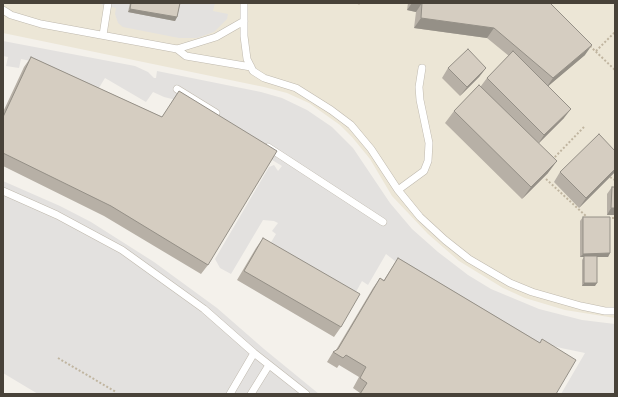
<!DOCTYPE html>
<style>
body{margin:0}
#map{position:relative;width:618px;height:397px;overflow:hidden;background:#f4f1eb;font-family:"Nunito Sans",sans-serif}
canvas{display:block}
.frame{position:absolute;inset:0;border:4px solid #484239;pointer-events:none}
</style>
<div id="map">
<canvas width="618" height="397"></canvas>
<div class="frame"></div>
</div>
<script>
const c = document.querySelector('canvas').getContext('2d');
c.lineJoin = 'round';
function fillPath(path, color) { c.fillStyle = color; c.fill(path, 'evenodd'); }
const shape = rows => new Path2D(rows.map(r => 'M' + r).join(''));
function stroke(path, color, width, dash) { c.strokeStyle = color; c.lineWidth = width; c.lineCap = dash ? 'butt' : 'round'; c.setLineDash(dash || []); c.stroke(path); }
fillPath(shape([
 [3,3,615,3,615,318,565,310,525,298,503,288,459,261,428,234,392,196,370,159,352,137,340,125,309,103,287,93,264,87,3,33]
]), '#ece6d6');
fillPath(shape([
 [102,3,215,3,213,11,228,14,227,19,214,32,197,38,179,38,123,27,118,23,115,14,116,8,102,5],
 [3,41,135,66,148,72,154,78,156,78,157,71,261,92,282,98,307,110,332,127,353,148,390,203,412,229,438,252,468,275,491,289,539,309,582,320,615,324,615,394,561,394,585,353,561,348,529,340,422,282,386,254,368,285,362,281,352,299,267,249,276,234,272,231,278,223,274,221,263,220,231,274,220,268,215,259,269,167,274,165,278,171,282,166,172,99,164,97,153,92,146,102,105,78,94,96,31,61,21,59,19,68,6,66,8,57,3,56],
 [3,181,60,206,91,222,154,262,217,308,264,349,319,394,38,394,3,373]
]), '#e3e1df');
const service = shape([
 [244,3,244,36,247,59,253,71,264,78,296,88,331,110,351,125,371,149,398,190,420,217,445,240,469,259,510,283,532,292,581,306,605,311,615,311],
 [3,10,11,15,41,24,177,49,216,37,244,21],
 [103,35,108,3],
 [177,49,186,56,251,67],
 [177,89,216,113],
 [268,147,383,222],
 [398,190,424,171,428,161,429,143,420,100,419,87,422,68],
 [3,191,57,215,122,250,204,309,254,353,306,394],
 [230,394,254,353],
 [251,394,269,365]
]);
stroke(service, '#bfb9ae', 8);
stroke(shape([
 [358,3,360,4,362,3],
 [590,46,615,70],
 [596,51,615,32],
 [552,160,584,127],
 [610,177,615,180],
 [546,179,587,217],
 [608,218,615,218],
 [58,358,116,392]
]), '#c0b5a0', 2, [2, 2]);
stroke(service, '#fff', 7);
fillPath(shape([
 [130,3,180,3,177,17,175,21,128,12],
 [408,3,550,3,585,55,548,86,564,118,539,143,548,173,522,199,445,123,454,111,481,86,487,78,509,56,487,38,414,28,416,12,407,10],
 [31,57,162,117,179,91,208,265,201,274,104,216,3,166,3,112,24,67],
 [448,68,486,68,479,77,460,96,442,78],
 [615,151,615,172,579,208,554,182,560,172],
 [612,187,615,215,607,215,607,194],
 [583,217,610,253,608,257,597,257,595,286,582,286,582,260,584,257,580,257,580,221],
 [263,238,341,327,334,337,237,280,256,248],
 [398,258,540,343,542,339,556,394,360,394,360,393,353,388,359,377,339,365,337,368,327,362,333,352,336,350,373,288,380,278,384,280]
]), '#b7b0a6');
fillPath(shape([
 [412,3,422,3,416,12,407,10],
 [130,9,177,17,175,21,128,12],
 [421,18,494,28,487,38,414,28],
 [592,45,585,55,546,88,553,78],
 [486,68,479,77,460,96,467,87],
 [571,109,564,118,538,144,544,135],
 [557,161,548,173,522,199,531,187],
 [615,169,615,172,579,208,586,198],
 [611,208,615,208,615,215,607,215],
 [610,253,608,257,580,257,583,254],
 [584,283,597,283,595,286,582,286]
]), '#959087');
const building = shape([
 [131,3,180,3,177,17,130,9,131,3],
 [422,3,550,3,592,45,553,78,494,28,421,18,422,3],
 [468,49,486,68,467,87,448,68,468,49],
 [513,51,571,109,544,135,487,78,513,51],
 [31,57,162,117,179,91,277,151,208,265,111,206,3,153,3,117,31,57],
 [479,85,557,161,531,187,454,111,479,85],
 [599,134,615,151,615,169,586,198,560,172,599,134],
 [612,187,615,187,615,208,611,208,612,187],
 [583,217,610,217,610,253,583,254,583,217],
 [263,238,360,294,341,327,244,271,263,238],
 [584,256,597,256,597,283,584,283,584,256],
 [398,258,540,343,542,339,576,360,556,394,360,394,367,383,360,378,366,367,346,355,343,358,333,352,338,349,380,278,384,281,398,258]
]);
fillPath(building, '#d5cdc1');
stroke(building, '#959087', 1);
</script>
